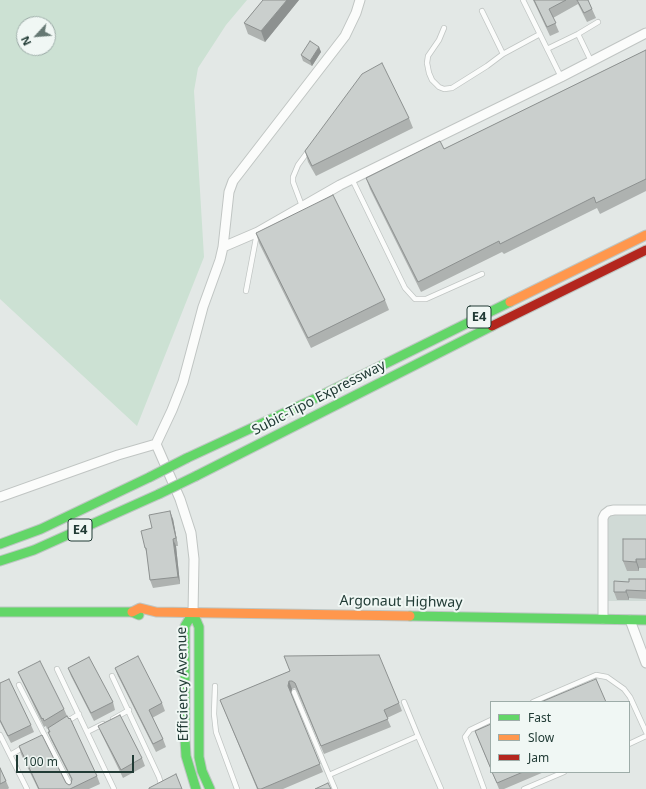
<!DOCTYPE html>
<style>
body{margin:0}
#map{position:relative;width:646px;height:789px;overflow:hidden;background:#e3e8e6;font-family:"Noto Sans",sans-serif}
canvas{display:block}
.legend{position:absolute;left:490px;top:701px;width:140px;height:72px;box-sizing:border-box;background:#f0f7f4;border:1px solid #9daca8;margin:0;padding:5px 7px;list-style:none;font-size:12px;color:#213b35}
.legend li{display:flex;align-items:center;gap:8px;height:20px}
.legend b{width:20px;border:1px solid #9daca8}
.north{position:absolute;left:16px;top:16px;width:40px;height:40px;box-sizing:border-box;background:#f0f7f4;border:1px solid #9daca8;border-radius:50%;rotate:244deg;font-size:11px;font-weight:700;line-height:16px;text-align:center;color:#213b35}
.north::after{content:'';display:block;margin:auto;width:14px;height:18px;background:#657873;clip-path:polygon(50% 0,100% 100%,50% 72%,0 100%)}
.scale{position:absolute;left:16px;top:755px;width:118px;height:18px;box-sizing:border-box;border:2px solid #213b35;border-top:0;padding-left:5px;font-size:12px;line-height:14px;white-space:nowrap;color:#213b35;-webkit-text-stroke:3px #f0f7f4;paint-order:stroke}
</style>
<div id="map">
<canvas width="646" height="789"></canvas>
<ul class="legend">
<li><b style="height:5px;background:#63d668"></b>Fast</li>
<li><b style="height:5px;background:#ff974d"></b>Slow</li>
<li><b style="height:5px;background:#b3261e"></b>Jam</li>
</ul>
<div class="north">N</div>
<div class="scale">100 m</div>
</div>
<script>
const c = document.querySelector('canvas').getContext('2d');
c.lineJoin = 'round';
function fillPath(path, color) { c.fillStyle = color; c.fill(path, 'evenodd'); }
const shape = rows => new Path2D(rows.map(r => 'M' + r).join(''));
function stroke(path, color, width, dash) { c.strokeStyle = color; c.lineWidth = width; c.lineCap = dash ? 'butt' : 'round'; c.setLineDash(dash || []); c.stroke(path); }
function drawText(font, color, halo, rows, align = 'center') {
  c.font = font + ' "Noto Sans",sans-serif'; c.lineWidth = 4; c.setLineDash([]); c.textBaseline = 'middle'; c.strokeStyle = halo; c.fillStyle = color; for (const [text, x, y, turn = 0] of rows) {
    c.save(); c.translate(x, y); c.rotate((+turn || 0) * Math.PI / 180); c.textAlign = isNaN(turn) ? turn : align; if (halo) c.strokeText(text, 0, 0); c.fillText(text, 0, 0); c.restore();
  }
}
fillPath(shape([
 [607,514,646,514,646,601,608,601]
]), '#d0dad6');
fillPath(shape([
 [0,0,247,0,226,25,198,68,194,91,204,257,137,426,0,299],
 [24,24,48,24,48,48,24,48]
]), '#cce1d3');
const lane = shape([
 [523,0,561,77],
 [482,11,503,54],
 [444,28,439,40,428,56,427,63,429,73,432,80,439,87,444,89,452,88,487,66,503,54,540,34],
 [578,34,591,61],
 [547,49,578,34,598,22],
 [352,179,405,288,415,299,426,299,482,274],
 [302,206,293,182,293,177,298,165,309,150],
 [246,291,257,233],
 [57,669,114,789],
 [112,676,159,777,161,784,157,789],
 [19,685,72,789],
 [215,686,214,714,216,732,237,789],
 [294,692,329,775],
 [404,702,418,736],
 [533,702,596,675,607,677,624,689,630,697,646,732],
 [113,719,129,710],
 [66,722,79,714],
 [87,732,103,724],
 [0,735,27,789],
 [629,744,646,736],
 [10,755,24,747],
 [335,789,329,775,418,736,441,789],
 [484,789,465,737,470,730,491,720],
 [524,789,564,772]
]);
const street = shape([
 [223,247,258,232,340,185,561,77,646,33],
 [0,497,118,455,156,444],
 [193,613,194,559,191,533,180,499,156,444,172,410,183,382,203,307,220,260,223,247,229,192,233,181,345,36,356,13,360,0],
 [603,619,603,518,605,514,609,511,614,510,646,510],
 [630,620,646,663]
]);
const fast = shape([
 [187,458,312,400,510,302],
 [196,476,492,326],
 [0,544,41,529,150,477],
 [0,561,34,550,159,494],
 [0,612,132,612,139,615],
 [193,613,185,626,185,739,186,756,196,789],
 [193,613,199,627,199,757,202,771,210,789],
 [410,616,646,620]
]);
const slow = shape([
 [510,302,646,235],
 [132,612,140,608,156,612,410,616]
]);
const jam = shape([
 [492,326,646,250]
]);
stroke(lane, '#c0c5c3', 6);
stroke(street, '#c0c5c3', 11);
stroke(fast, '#bec6c3', 11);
stroke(slow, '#bec6c3', 11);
stroke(jam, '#bec6c3', 11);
stroke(lane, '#fbfcfb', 4.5);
stroke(street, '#fbfcfb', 9);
stroke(fast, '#63d668', 9);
stroke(slow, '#ff974d', 9);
stroke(jam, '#b3261e', 9);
const fastBridge = shape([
 [150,477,187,458],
 [159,494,196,476]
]);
stroke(fastBridge, '#bcc5c2', 11, []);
stroke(fastBridge, '#63d668', 9);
fillPath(shape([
 [263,0,299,0,265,42,248,34,244,23],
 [533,0,588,0,596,18,587,22,578,4,553,18,559,32,550,36],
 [319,47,321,52,312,66,303,61,301,55],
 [646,50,646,191,600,214,597,208,504,254,502,252,421,292,370,189,366,178,444,149],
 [409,118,413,128,316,176,308,162,305,151],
 [256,233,385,300,389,310,311,348,259,243],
 [173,519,178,546,176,546,180,584,153,588,150,580,147,554,145,548,152,528],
 [646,539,646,568,639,568,639,571,627,571,623,561],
 [646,579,646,599,629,598,629,600,617,600,614,592,629,582],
 [284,656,399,703,402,711,387,718,391,727,324,754,297,691,295,688,292,689,291,693,323,772,283,789,257,789,220,700,290,671],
 [68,668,113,702,115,710,94,721,71,676],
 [115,668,162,703,165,711,152,718,163,739,166,747,156,752,118,676],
 [18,672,64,709,67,716,97,776,100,784,89,789,38,789,21,754,19,746,69,785,71,784,72,781,51,740,48,732,49,732,48,728,47,729,46,726,44,727,21,679],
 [0,683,31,725,34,732,11,743,0,722],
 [491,724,491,770,475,731],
 [98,726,142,758,145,766,123,778,101,733],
 [0,768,6,781,9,788,8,789,0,789],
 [492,772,544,772,504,789,499,789]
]), '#aeb2b0');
fillPath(shape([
 [287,0,299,0,265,42,261,31],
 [319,47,321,52,312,66,310,61],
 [170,511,173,519,178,546,176,538],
 [173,539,176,546,180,584,178,577],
 [636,559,639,568,639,571,636,562],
 [626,590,629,598,629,600,626,592],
 [289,681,292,689,291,693,288,686]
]), '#8d9190');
const building = shape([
 [263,0,287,0,261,31,244,23,263,0],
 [534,0,566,0,549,9,556,23,547,27,534,0],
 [577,0,588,0,592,9,584,13,577,0],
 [310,41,319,47,310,61,301,55,310,41],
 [646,50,646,179,596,203,594,197,500,244,499,241,418,282,366,178,440,141,444,149,646,50],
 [382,63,409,118,312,166,305,151,362,74,382,63],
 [333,195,385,300,308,338,256,233,333,195],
 [170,511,176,538,173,539,178,577,150,580,146,548,145,548,141,531,152,528,149,515,170,511],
 [623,539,646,539,646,559,636,559,636,562,623,561,623,539],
 [629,579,646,579,646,591,626,590,626,592,614,592,614,581,629,582,629,579],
 [379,655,399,703,384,710,388,719,321,746,295,683,292,681,289,681,288,686,320,764,261,789,258,789,220,700,290,671,284,656,379,655],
 [138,656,162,703,149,710,163,739,153,744,115,668,138,656],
 [89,657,113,702,91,713,68,668,89,657],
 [40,661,64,709,44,721,43,718,42,719,18,672,40,661],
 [9,679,31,725,8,736,0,720,0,683,9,679],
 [596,679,606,702,541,702,596,679],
 [120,715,142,758,121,770,98,726,120,715],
 [67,716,69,719,70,718,97,776,70,789,39,789,19,746,42,735,66,783,69,785,71,784,72,779,48,732,50,732,48,728,67,716],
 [491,724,491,769,475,731,491,724],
 [0,768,6,781,0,784,0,768],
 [492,772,523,772,497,783,492,772],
 [176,774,182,789,149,789,149,788,176,774],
 [328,783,331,789,315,789,328,783]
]);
fillPath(building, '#cacfcd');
stroke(building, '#8d9190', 1);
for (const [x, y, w] of [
 [479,317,24],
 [80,530,24]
]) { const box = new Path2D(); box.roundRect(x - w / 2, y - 11, w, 22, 3); c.fillStyle = '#f0f7f4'; c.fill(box); stroke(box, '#213b35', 1); }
drawText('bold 13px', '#213b35', null, [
 ["E4",479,317],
 ["E4",80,530]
]);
drawText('14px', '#213b35', '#f0f7f4', [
 ["Subic-Tipo Expressway",319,398,-27],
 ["Argonaut Highway",401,602,1],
 ["Efficiency Avenue",183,684,-91]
]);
</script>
